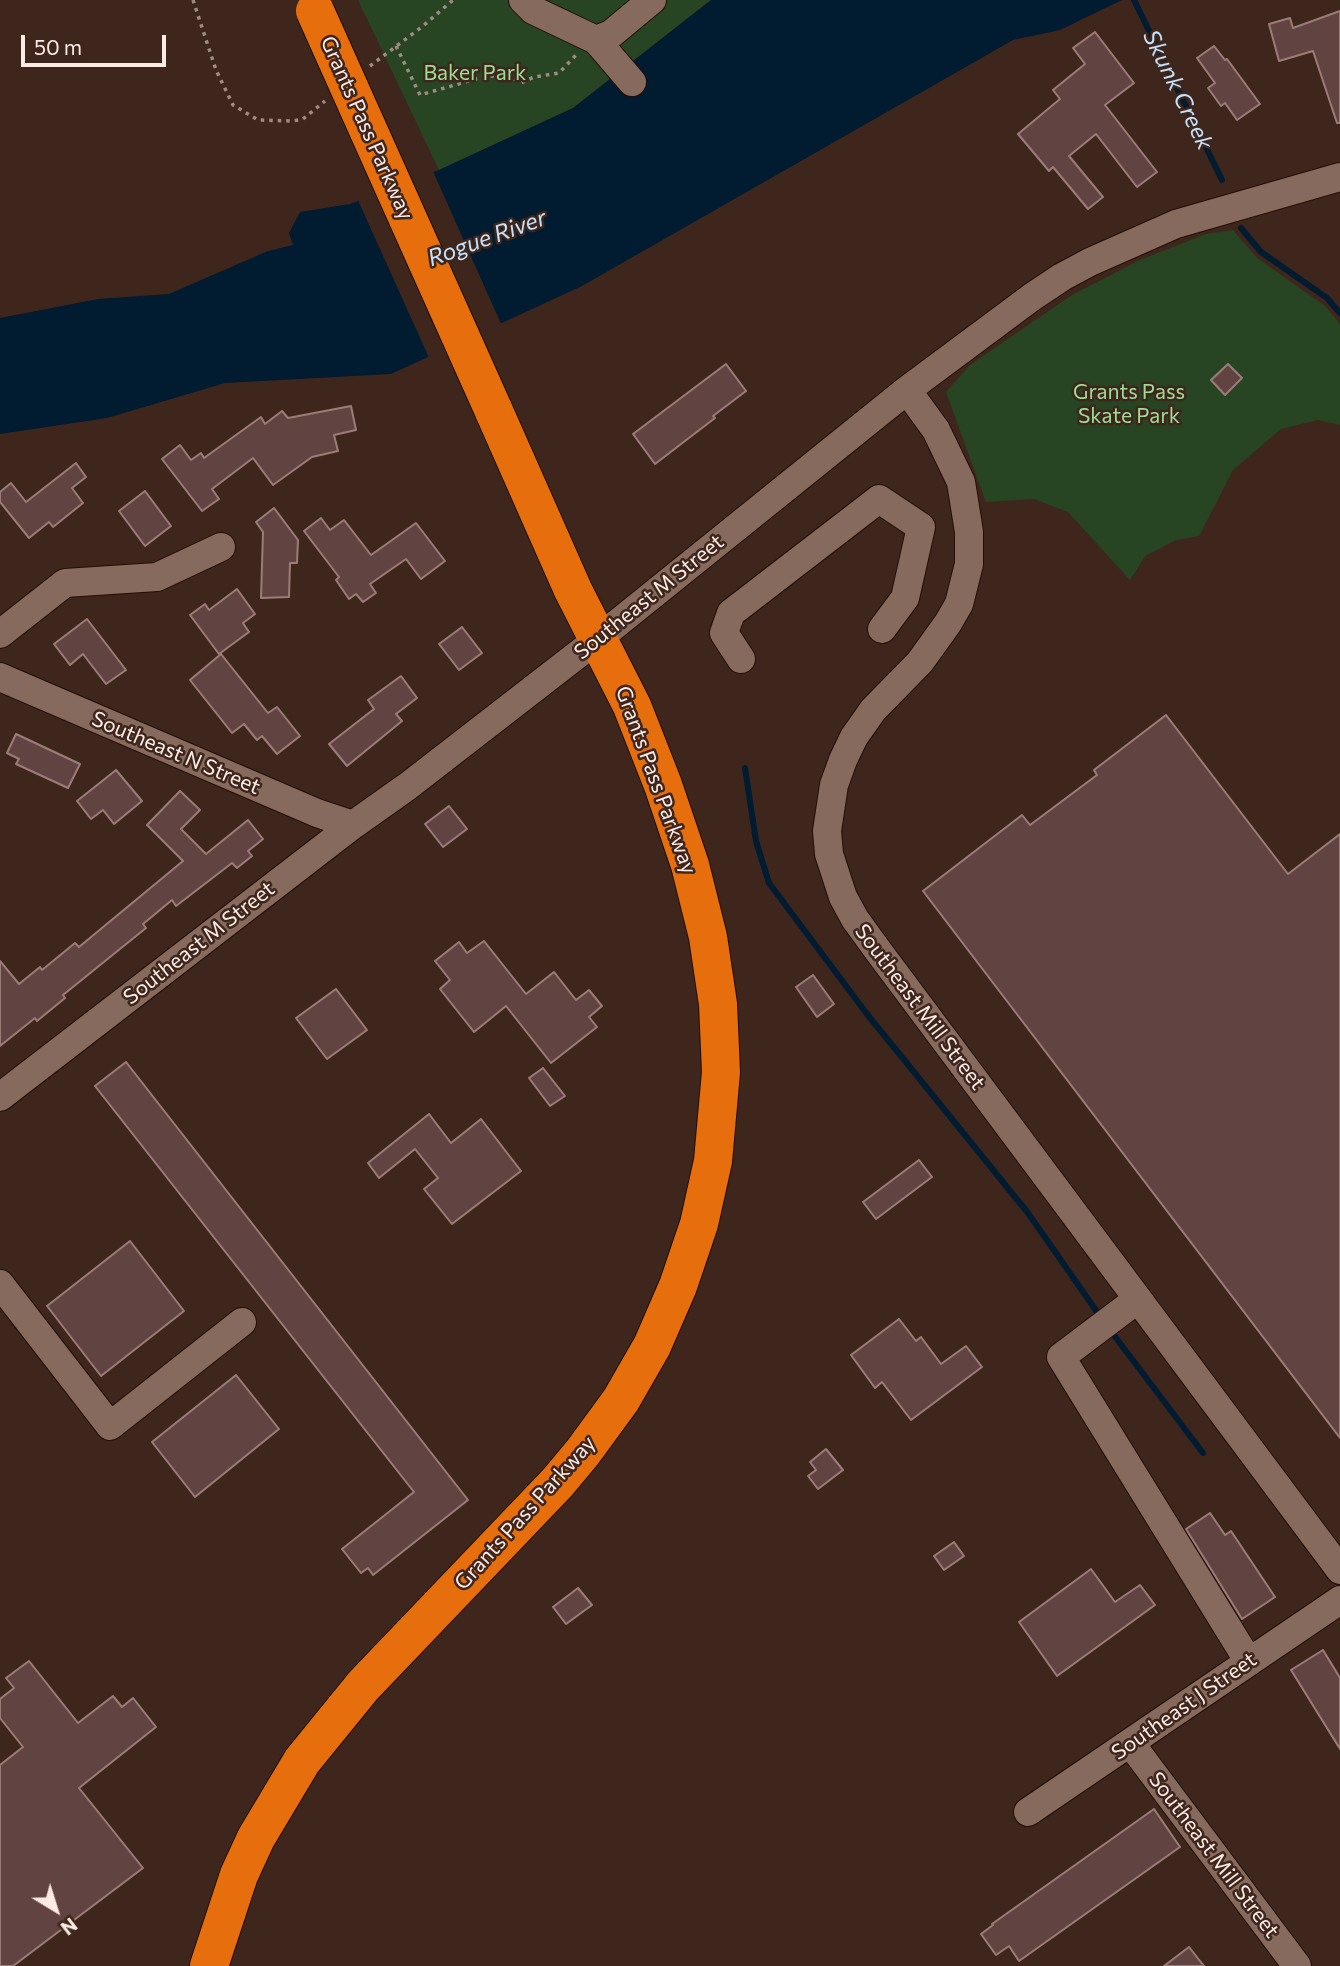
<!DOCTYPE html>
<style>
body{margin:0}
#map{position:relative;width:1340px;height:1966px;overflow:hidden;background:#3e261c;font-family:Commissioner,sans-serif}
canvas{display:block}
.north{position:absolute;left:21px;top:1875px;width:70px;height:70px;-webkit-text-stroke:5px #3e261c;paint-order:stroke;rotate:142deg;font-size:19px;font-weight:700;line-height:28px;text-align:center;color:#fcebe5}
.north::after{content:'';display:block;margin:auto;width:24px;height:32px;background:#fcebe5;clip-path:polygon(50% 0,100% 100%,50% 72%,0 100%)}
.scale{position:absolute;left:21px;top:35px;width:145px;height:32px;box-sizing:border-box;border:4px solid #fcebe5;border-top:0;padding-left:9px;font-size:21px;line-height:24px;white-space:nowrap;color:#fcebe5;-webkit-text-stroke:5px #3e261c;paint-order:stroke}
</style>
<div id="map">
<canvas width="1340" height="1966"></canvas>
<div class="north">N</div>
<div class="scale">50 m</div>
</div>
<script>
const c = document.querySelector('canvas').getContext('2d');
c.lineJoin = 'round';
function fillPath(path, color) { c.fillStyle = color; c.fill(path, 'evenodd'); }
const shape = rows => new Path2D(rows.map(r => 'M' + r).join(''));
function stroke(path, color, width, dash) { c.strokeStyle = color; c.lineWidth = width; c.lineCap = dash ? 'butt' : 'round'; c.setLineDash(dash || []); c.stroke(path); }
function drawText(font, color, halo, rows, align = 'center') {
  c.font = font + ' Commissioner,sans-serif'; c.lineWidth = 5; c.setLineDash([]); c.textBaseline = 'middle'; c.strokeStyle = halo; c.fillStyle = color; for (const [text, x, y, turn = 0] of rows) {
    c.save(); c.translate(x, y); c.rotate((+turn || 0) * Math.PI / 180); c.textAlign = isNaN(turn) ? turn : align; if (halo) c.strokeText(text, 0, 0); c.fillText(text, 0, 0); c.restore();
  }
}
fillPath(shape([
 [358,0,711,0,573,108,439,170],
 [1233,230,1257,258,1325,306,1340,324,1340,425,1318,420,1281,429,1233,470,1199,536,1176,540,1145,556,1130,580,1068,512,1034,499,986,502,946,392,970,365,1072,295,1140,260,1206,234]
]), '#274523');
fillPath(shape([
 [711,0,1122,0,1060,30,1013,40,582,286,391,374,225,383,107,418,0,434,0,318,98,299,169,294,268,251,293,245,289,233,300,212,350,204,439,170,573,108]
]), '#011b30');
fillPath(shape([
 [432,169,502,326,430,360,357,198]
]), '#3e261c');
stroke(shape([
 [1134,0,1222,180],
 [1241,228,1261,252,1327,298,1340,313],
 [745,768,756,841,769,883,867,1014,1028,1213,1102,1319],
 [1110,1330,1203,1453]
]), '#011b30', 6);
const building = shape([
 [1340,11,1340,123,1337,123,1313,51,1279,61,1269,24,1290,18,1293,28,1340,11],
 [1095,32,1134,83,1105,105,1157,172,1137,187,1096,134,1069,156,1103,197,1088,209,1053,167,1049,171,1018,134,1060,99,1053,90,1085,64,1073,48,1095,32],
 [1214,46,1225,60,1227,59,1260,104,1237,120,1225,103,1221,106,1208,88,1215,83,1197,58,1214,46],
 [726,364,746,391,713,416,715,418,655,464,633,434,726,364],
 [1228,364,1242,378,1225,395,1211,380,1228,364],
 [351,406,356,430,334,435,338,451,312,457,273,485,253,458,212,489,219,499,202,511,162,459,180,445,191,460,201,453,204,458,261,417,265,424,282,411,288,418,351,406],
 [76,463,86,477,72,488,83,503,53,527,49,522,29,538,0,502,0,492,11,483,26,502,76,463],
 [145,491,171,526,145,546,119,511,145,491],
 [274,508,298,540,297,563,290,563,289,597,261,598,263,532,256,522,274,508],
 [321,518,330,530,344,520,371,555,416,523,445,561,421,579,406,559,370,584,376,593,363,602,356,594,349,599,336,580,339,577,304,531,321,518],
 [237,589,255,614,243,623,249,632,219,654,190,615,205,604,209,610,237,589],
 [87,619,126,670,106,684,83,654,70,665,54,644,87,619],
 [462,627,482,653,459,670,439,644,462,627],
 [221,654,268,713,277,707,300,736,277,754,262,736,257,740,244,724,232,733,190,680,221,654],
 [401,676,417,698,396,714,402,721,347,766,329,744,374,709,368,700,401,676],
 [1166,715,1288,874,1340,834,1340,1438,923,891,1022,815,1030,825,1097,775,1094,770,1166,715],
 [16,734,80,764,68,788,16,764,19,759,7,753,16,734],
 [116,770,142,801,114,824,103,810,91,819,77,801,116,770],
 [180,791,200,810,181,829,206,854,248,820,263,839,248,851,252,856,237,868,232,863,176,906,172,900,143,924,146,928,63,995,65,998,37,1021,35,1018,0,1046,0,961,19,984,40,967,42,970,75,943,79,947,183,861,147,825,180,791],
 [449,806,467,829,443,847,425,824,449,806],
 [484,941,526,994,554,972,576,1000,589,990,602,1006,589,1017,597,1027,551,1063,506,1006,474,1032,440,989,450,980,435,961,459,942,467,953,484,941],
 [813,975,834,1004,817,1017,796,987,813,975],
 [336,989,367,1030,327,1059,296,1018,336,989],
 [126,1062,468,1500,373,1575,368,1568,361,1573,342,1549,414,1492,95,1086,126,1062],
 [543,1068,565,1096,550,1106,529,1078,543,1068],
 [429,1114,451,1143,481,1119,521,1171,452,1224,424,1189,438,1178,415,1149,379,1178,368,1163,429,1114],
 [919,1160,932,1177,876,1219,863,1202,919,1160],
 [130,1241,184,1311,101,1376,47,1306,130,1241],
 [899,1319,916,1341,921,1337,941,1364,966,1346,982,1367,911,1420,882,1382,875,1388,851,1355,899,1319],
 [236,1375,279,1429,195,1497,152,1442,236,1375],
 [826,1449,843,1470,818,1489,808,1476,816,1470,810,1462,826,1449],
 [1210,1513,1225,1535,1231,1531,1275,1597,1242,1619,1186,1529,1210,1513],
 [954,1542,964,1556,944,1570,934,1556,954,1542],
 [1091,1569,1115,1602,1140,1585,1155,1605,1057,1676,1019,1622,1091,1569],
 [578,1588,592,1605,566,1624,553,1607,578,1588],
 [1323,1650,1340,1678,1340,1749,1291,1670,1323,1650],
 [29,1661,78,1723,113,1696,122,1707,133,1698,156,1727,79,1788,143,1868,13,1966,0,1966,0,1765,23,1747,0,1718,0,1699,14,1688,6,1678,29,1661],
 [1154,1809,1180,1847,1019,1961,1009,1946,996,1955,981,1934,993,1925,992,1924,1154,1809],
 [1189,1947,1204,1966,1164,1966,1189,1947]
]);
fillPath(building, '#614441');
stroke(building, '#9c7c78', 2);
const minor = shape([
 [523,0,533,10,596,40,611,34,652,0],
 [596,40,632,82],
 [907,390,936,430,961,482,969,532,969,564,959,604,948,623,920,662,873,710,854,737,843,760,834,785,827,831,829,854,843,897,855,919,876,948,1340,1570],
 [0,634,65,583,157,577,221,547],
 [741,659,724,633,731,613,879,499,921,527,905,598,882,629],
 [0,677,317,813,353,825],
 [0,1097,353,825,408,786,599,638,907,390,1032,297,1062,277,1090,262,1176,224,1340,177],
 [0,1284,110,1426,242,1322],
 [1138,1299,1061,1357,1249,1662],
 [1131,1744,1297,1966],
 [1028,1812,1340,1600]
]);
const highway = shape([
 [209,1966,239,1875,256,1838,302,1761,363,1686,558,1482,583,1452,621,1400,652,1346,678,1286,699,1224,713,1161,721,1072,718,1004,708,937,690,865,663,785,632,706,573,590,493,409]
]);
stroke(minor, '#240e06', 30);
stroke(highway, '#240e06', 40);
stroke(shape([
 [193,0,216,70,233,105,258,120,293,121,303,119,325,101],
 [396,46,420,95,479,78,506,74,521,83,534,77,559,73,576,55],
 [370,66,423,26,453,0]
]), '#9f8b83', 3.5, [3.5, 5]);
stroke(minor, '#866a5e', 28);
stroke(highway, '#e66e0d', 38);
const highwayBridge = shape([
 [315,11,493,409]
]);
stroke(highwayBridge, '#240e06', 40, []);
stroke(highwayBridge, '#e66e0d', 38);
drawText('21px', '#9dde96', '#3e261c', [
 ["Baker Park",475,73],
 ["Grants Pass",1129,392],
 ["Skate Park",1129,416]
]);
drawText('21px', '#fcebe5', '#3e261c', [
 ["Grants Pass Parkway",367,128,66],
 ["Southeast M Street",649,597,-39],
 ["Southeast N Street",176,753,23],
 ["Grants Pass Parkway",656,780,70],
 ["Southeast M Street",199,943,-38],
 ["Southeast Mill Street",920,1007,53],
 ["Grants Pass Parkway",525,1513,-48],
 ["Southeast J Street",1184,1706,-35],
 ["Southeast Mill Street",1214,1855,53]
]);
drawText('italic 23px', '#c6e2fc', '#3e261c', [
 ["Skunk Creek",1178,90,64],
 ["Rogue River",487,238,-20]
]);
</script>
